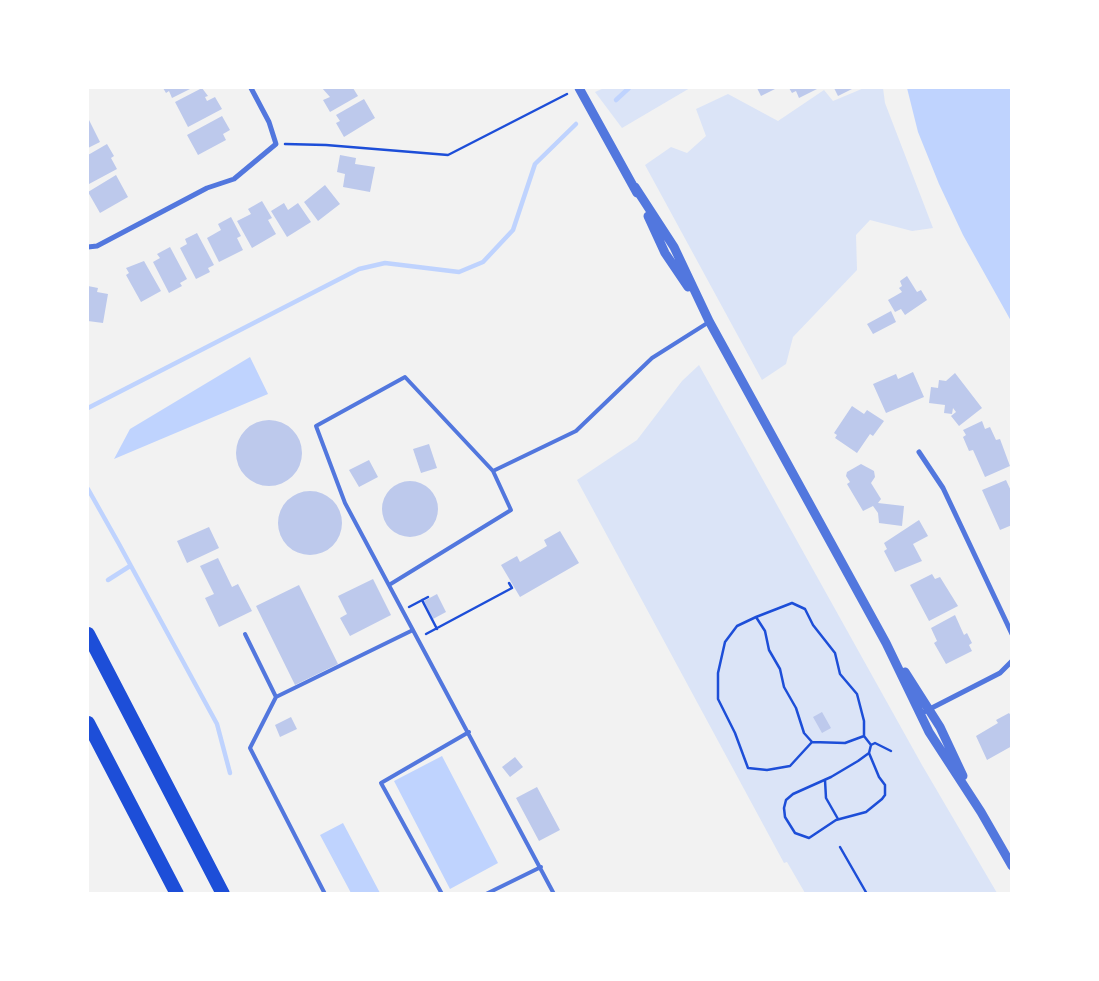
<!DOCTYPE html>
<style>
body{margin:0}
#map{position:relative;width:1099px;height:981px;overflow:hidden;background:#f2f2f2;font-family:"Golos Text",sans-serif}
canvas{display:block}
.frame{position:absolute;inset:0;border:89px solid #fff;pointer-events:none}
</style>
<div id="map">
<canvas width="1099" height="981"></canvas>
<div class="frame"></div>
</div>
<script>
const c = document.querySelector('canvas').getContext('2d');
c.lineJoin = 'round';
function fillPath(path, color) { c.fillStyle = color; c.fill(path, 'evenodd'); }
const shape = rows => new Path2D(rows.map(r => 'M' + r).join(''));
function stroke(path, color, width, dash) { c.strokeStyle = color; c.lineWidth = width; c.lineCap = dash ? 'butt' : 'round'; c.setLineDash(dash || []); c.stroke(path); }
fillPath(shape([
 [604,88,690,88,622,128,595,92],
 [864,88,883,88,885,103,933,228,912,231,870,220,856,235,857,270,793,337,786,364,762,380,645,165,671,147,687,153,706,136,696,109,728,94,778,121,824,90,833,101],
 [699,365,922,765,997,893,805,893,787,862,784,863,577,480,637,440,682,381]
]), '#dbe4f7');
fillPath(shape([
 [907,88,1011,88,1011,321,963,235,939,184,918,132],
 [250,357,268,394,114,459,130,429],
 [442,756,498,863,450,889,394,781],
 [343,823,380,893,351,893,320,835]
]), '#bfd3fe');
stroke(shape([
 [616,100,629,88],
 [88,408,359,269,385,263,459,272,483,262,513,230,535,164,576,124],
 [88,489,119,544,217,724,230,773],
 [108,580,130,566]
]), '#bfd3fe', 4.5);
fillPath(shape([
 [163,88,192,88,172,98,169,91,166,93],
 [202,88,208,96,205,97,207,101,215,97,222,109,188,127,175,102],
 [322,88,353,88,358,96,330,112,323,100,330,97],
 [757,88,777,88,761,96],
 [789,88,819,88,799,98,796,91,792,93],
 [834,88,854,88,838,96],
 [364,99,375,118,344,137,336,123,340,121,336,115],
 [222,116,230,130,223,134,226,140,198,155,187,135],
 [88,118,100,142,88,148],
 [107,144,114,156,111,158,117,169,89,184,88,155],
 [340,155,356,158,355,164,375,167,370,192,343,187,345,174,337,172],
 [116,175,128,197,100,213,88,192],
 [325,185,340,204,318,221,304,202],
 [262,201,272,218,268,220,276,234,252,248,237,221,251,214,248,209],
 [284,203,288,210,298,203,311,222,287,237,271,211],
 [231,217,241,236,237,238,243,250,219,262,207,238,221,230,218,224],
 [197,233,214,265,208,268,210,272,196,279,180,248,187,244,185,239],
 [170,247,187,279,180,283,182,286,169,293,153,262,160,258,157,254],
 [144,261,161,291,141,302,126,275,129,273,126,268],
 [907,276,917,292,921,290,927,300,905,315,901,309,895,312,888,300,902,292,899,288,902,286,900,281],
 [88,286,98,288,97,292,108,294,103,323,88,321],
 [891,311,896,322,873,334,867,324],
 [913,372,924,397,886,413,873,384,896,374,898,379],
 [955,373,982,408,959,426,951,416,956,412,953,408,952,414,944,413,945,405,929,403,931,387,938,388,939,380,946,381],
 [852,406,864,414,867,410,884,421,873,436,870,434,857,453,835,438,837,435,834,433],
 '236 453a33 33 0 1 1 66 0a33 33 0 1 1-66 0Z',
 [982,421,985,429,990,427,996,440,1000,439,1010,466,985,477,973,450,969,451,963,437,966,435,963,430],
 [429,444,437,468,421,473,413,449],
 [369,460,378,477,359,487,349,470],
 [861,464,874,471,875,477,871,483,881,499,878,503,904,506,902,526,879,523,878,513,873,506,863,511,847,484,850,482,846,476,847,472],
 [1006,480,1012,493,1012,525,1000,530,982,490],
 '382 509a28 28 0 1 1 56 0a28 28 0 1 1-56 0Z',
 '278 523a32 32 0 1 1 64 0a32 32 0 1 1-64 0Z',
 [919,520,928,536,913,544,922,561,895,572,884,551,887,549,884,543],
 [209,527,219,548,187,563,177,541],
 [560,531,579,563,520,597,501,565,517,556,520,562,547,546,544,540],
 [218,558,232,587,238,584,252,611,219,627,205,598,214,594,200,566],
 [932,574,935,579,940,577,958,606,929,621,910,585],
 [373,579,391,615,350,636,340,618,347,614,338,596],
 [299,585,338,664,295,685,256,606],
 [437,594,446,612,433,619,424,601],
 [955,615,964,635,967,633,972,643,969,645,972,651,946,664,934,643,937,641,931,628],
 [822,712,831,728,822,733,813,717],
 [1009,713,1012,717,1012,746,987,760,976,736,998,723,996,720],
 [291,717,297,729,280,737,275,725],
 [515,757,523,767,510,777,502,767],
 [537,787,560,830,539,841,516,798]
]), '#bdc9ec');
stroke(shape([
 [285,144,326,145,448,155,567,94],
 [422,600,437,629],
 [409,607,428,597],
 [756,617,737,626,725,642,718,673,718,699,735,733,748,768,767,770,790,766,812,742],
 [426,634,512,588,509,583],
 [864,736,845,743,812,742,804,733,796,708,784,687,780,669,769,650,765,631,756,617,792,603,805,609,813,625,835,653,840,674,857,694,864,721,864,736,871,745,875,743,891,751],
 [869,753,879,777,885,785,885,795,882,799,866,812,836,820,809,838,795,833,785,817,784,808,786,800,793,794,831,777,858,761,869,753,871,745],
 [825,780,826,798,838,819],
 [840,847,867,894]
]), '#1d4ed8', 2.5);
stroke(shape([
 [493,471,405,377,316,426,345,503,554,894],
 [389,585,511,510,493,471,576,431,652,358,709,322],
 [245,634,276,697,413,630],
 [276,697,250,748,325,894],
 [442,894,381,783,469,732],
 [486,894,541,867]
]), '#5277de', 4);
stroke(shape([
 [88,247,97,246,207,188,234,179,276,144,269,122,251,88],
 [919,452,943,488,1012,634],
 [920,714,1000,673,1012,661]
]), '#5277de', 5);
stroke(shape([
 [579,88,637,193],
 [635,187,674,247,709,321,886,643,929,732,981,812,1012,866],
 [648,216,665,253,688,287],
 [905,672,940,727,963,776]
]), '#5277de', 9);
stroke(shape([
 [88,634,223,894],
 [88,723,177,894]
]), '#1d4ed8', 14);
</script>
